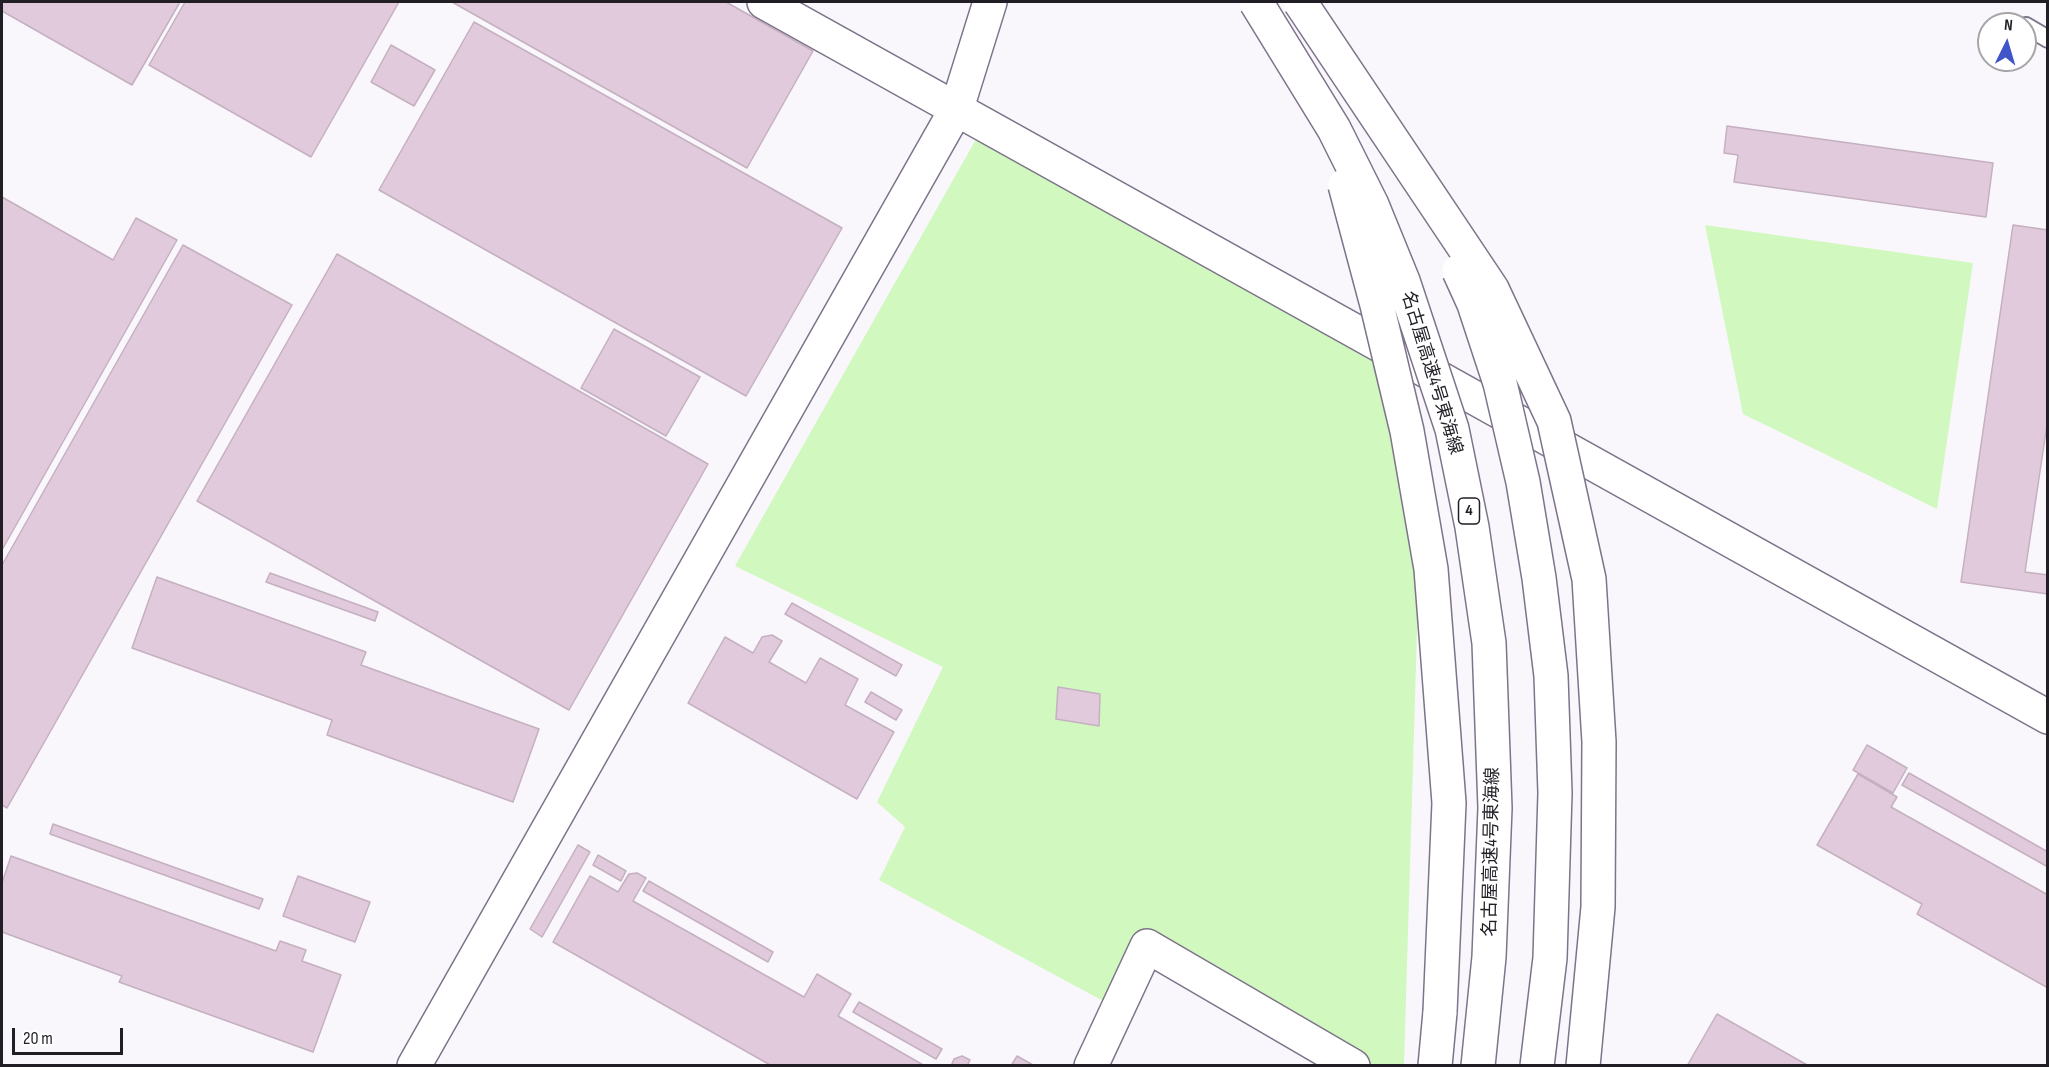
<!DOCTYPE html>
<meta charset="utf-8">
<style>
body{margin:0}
#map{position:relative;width:2049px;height:1067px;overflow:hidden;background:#f9f7fc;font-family:"Sofia Sans Condensed",sans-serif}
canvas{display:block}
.frame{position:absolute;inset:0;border:3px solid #211e26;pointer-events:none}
.north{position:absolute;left:1977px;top:12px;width:60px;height:60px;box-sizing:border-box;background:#fff;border:2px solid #a6a5a8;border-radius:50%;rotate:5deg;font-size:16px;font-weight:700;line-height:24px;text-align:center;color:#211e26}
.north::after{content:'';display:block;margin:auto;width:21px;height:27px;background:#3f55c8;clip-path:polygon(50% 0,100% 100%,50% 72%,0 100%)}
.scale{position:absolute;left:12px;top:1028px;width:111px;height:27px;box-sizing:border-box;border:3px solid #211e26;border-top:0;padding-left:8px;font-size:18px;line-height:21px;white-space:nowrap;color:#211e26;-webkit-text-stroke:4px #fff;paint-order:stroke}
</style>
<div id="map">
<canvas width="2049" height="1067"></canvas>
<div class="frame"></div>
<div class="north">N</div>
<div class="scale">20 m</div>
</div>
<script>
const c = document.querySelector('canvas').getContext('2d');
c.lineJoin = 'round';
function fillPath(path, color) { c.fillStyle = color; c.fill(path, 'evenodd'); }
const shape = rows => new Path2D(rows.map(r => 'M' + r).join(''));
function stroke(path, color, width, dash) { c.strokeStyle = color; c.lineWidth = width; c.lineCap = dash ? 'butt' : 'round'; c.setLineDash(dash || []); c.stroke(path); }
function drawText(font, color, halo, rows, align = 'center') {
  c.font = font + ' "Sofia Sans Condensed","Noto Sans JP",sans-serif'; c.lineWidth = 5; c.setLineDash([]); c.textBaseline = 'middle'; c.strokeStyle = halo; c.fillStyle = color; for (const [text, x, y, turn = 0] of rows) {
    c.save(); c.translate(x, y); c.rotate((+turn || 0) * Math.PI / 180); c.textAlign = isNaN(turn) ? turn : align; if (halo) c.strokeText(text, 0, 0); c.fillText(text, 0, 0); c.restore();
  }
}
fillPath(shape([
 [987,136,1379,354,1418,598,1404,1065,1355,1065,1145,938,1105,1002,879,880,905,827,877,802,943,667,735,566,975,141],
 [1705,225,1973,263,1937,509,1743,414]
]), '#d1f8bf');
const building = shape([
 [2,2,180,2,132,85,2,11,2,2],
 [185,2,399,2,311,157,149,65,185,2],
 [452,2,726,2,813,51,747,168,452,2],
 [474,22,842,228,746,396,379,190,474,22],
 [391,45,435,70,414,106,371,82,391,45],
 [1727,126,1993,163,1986,217,1734,182,1738,155,1724,153,1727,126],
 [2,197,113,260,136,218,177,240,2,550,2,197],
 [2013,225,2048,230,2048,418,2025,572,2048,575,2048,594,1961,582,2013,225],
 [183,245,292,305,7,808,2,805,2,565,183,245],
 [337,254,708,464,569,710,197,501,337,254],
 [614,329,700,377,666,436,581,388,614,329],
 [270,573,378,612,375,621,266,582,270,573],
 [157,577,366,652,361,665,539,729,513,802,327,735,332,720,132,648,157,577],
 [792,603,902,665,896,676,785,614,792,603],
 [772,635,782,641,769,662,806,683,820,658,858,679,845,705,894,732,857,799,688,703,725,637,753,653,762,637,772,635],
 [1058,687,1100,694,1099,726,1056,719,1058,687],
 [871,692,902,710,896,720,865,702,871,692],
 [1867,745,1907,768,1893,793,1853,770,1867,745],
 [1909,773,2048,852,2048,867,1902,785,1909,773],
 [1858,774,1897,797,1891,807,2048,895,2048,988,1917,914,1922,904,1817,845,1858,774],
 [53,824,263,899,259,909,50,834,53,824],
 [578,845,590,852,542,937,530,929,578,845],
 [598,855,626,871,621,881,593,865,598,855],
 [11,856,276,951,280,941,306,950,302,961,341,975,313,1052,119,982,122,976,2,932,2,883,11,856],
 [637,873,646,878,633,901,804,997,817,974,851,994,838,1016,925,1066,772,1066,553,942,590,876,618,892,629,874,637,873],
 [298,876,370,902,355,942,283,916,298,876],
 [649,881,773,952,768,962,643,891,649,881],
 [859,1002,942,1049,936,1059,853,1012,859,1002],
 [1717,1014,1809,1066,1687,1066,1717,1014],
 [962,1056,970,1060,967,1066,951,1066,954,1059,962,1056],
 [1017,1056,1033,1065,1033,1066,1011,1066,1017,1056]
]);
fillPath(building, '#e0cadb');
stroke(building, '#c5b0c1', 1.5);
const service = shape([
 [2026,26,2048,39]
]);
const minor = shape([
 [764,2,2048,717],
 [1091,1066,1147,946,1353,1066]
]);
const tertiary = shape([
 [414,1066,957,108,990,2]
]);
const motorway = shape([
 [1435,1066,1440,1012]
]);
stroke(service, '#7d748a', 20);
stroke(minor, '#7d748a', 36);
stroke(tertiary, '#7d748a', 36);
stroke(motorway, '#7d748a', 36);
stroke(service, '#fff', 16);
stroke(minor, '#fff', 33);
stroke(tertiary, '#fff', 33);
stroke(motorway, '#fff', 33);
const motorwayBridge = shape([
 [1256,2,1334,129,1372,205,1403,281,1452,429,1472,527,1489,643,1495,808,1489,957,1478,1066],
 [1300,2,1492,289,1554,421,1589,579,1599,742,1598,907,1583,1066],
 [1345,185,1377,305,1407,431,1431,569,1449,803,1440,1012],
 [1459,271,1474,304,1500,383,1523,482,1539,578,1551,676,1555,793,1550,958,1537,1066]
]);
stroke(motorwayBridge, '#7d748a', 36, []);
stroke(motorwayBridge, '#fff', 33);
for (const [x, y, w] of [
 [1469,511,21]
]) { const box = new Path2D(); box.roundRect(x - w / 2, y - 13, w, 26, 4.5); c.fillStyle = '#fff'; c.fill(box); stroke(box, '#211e26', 1.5); }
drawText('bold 16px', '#211e26', null, [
 ["4",1469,511]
]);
drawText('18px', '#211e26', '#fff', [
 ["名古屋高速4号東海線",1431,373,73],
 ["名古屋高速4号東海線",1492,852,-89]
]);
</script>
